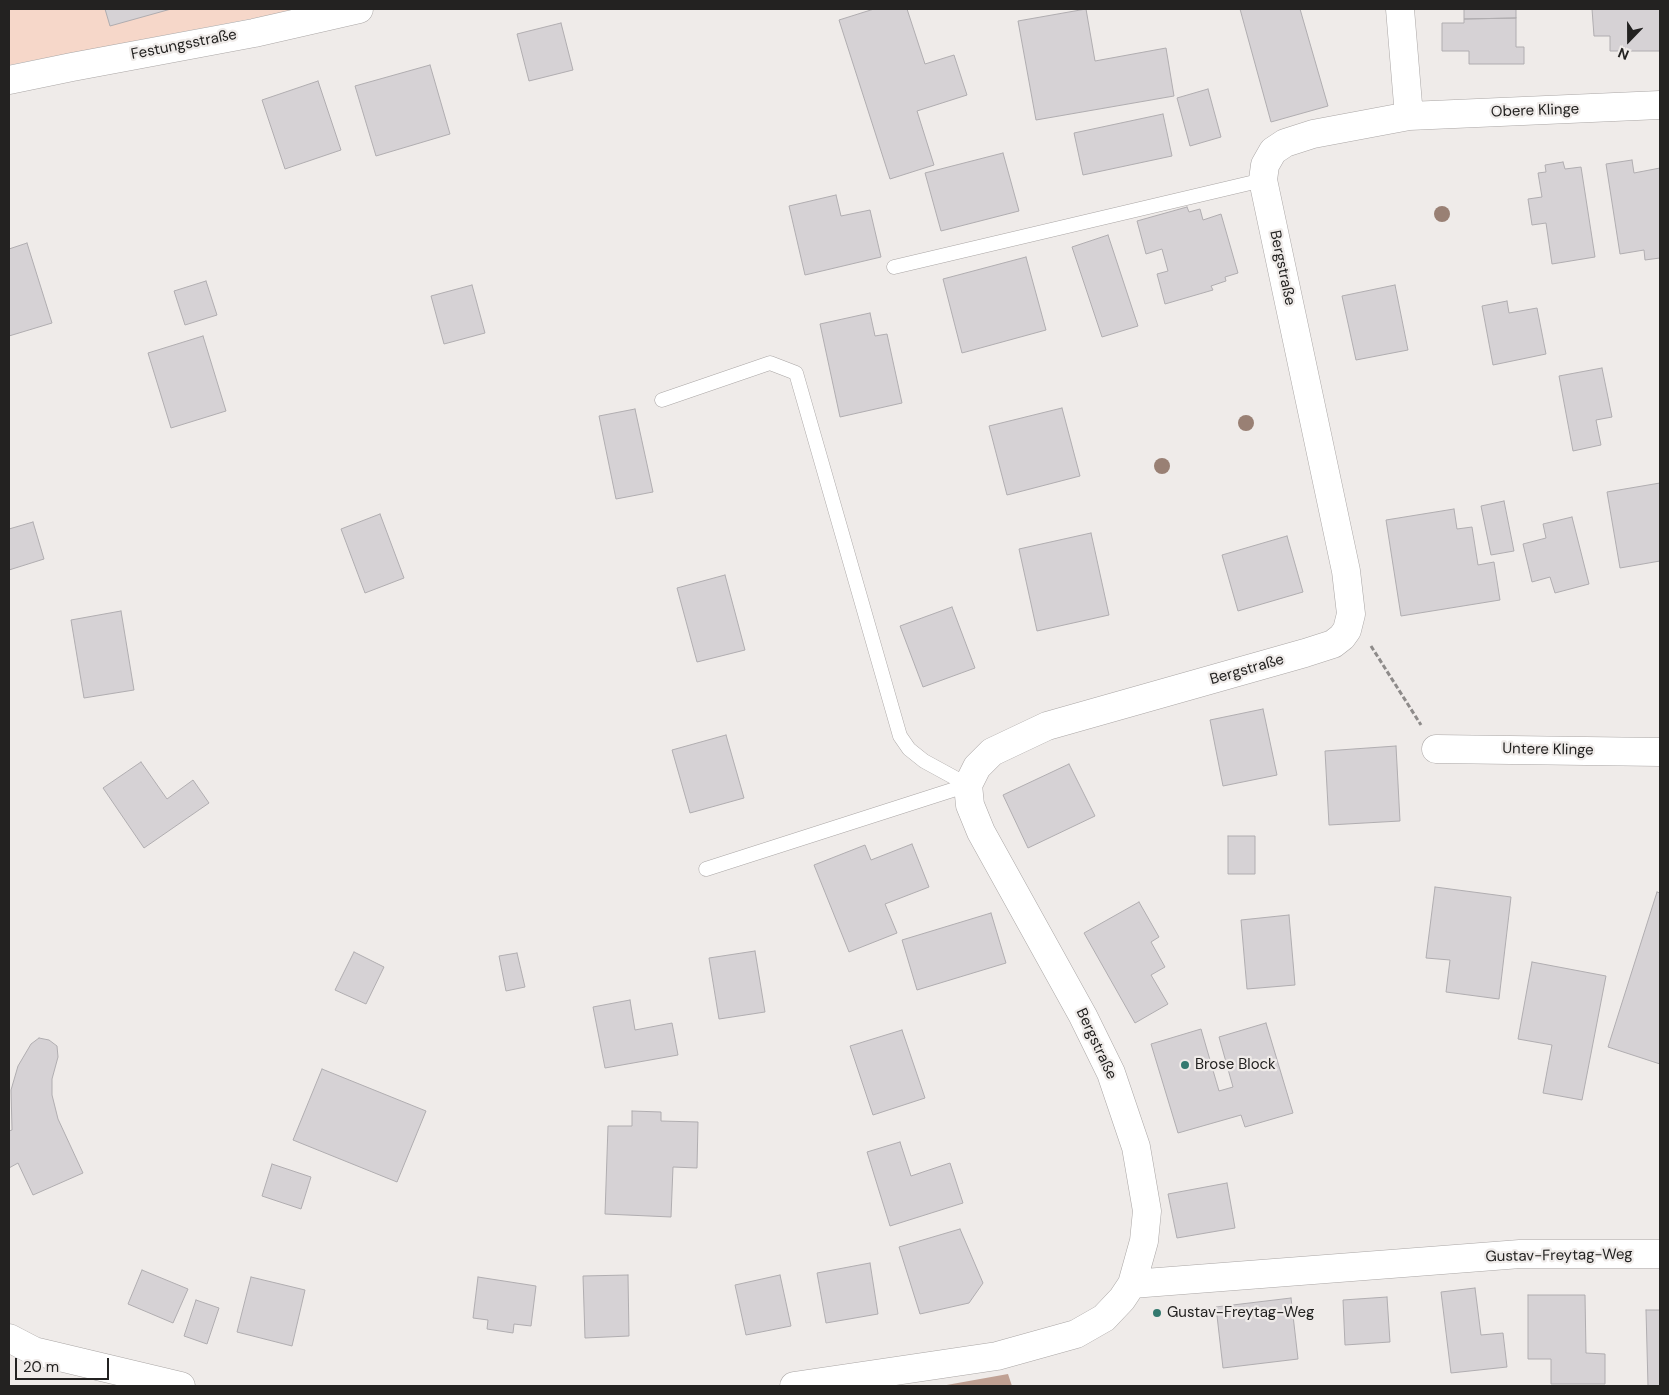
<!DOCTYPE html>
<meta charset="utf-8">
<style>
body{margin:0}
#map{position:relative;width:1669px;height:1395px;overflow:hidden;background:#efebe9;font-family:"DM Sans",sans-serif}
canvas{display:block}
.frame{position:absolute;inset:0;border:10px solid #232221;pointer-events:none}
.north{position:absolute;left:1604px;top:15px;width:50px;height:50px;-webkit-text-stroke:4px #efebe9;paint-order:stroke;rotate:202deg;font-size:14px;font-weight:700;line-height:20px;text-align:center;color:#232221}
.north::after{content:'';display:block;margin:auto;width:18px;height:22px;background:#232221;clip-path:polygon(50% 0,100% 100%,50% 72%,0 100%)}
.scale{position:absolute;left:15px;top:1358px;width:94px;height:22px;box-sizing:border-box;border:2px solid #232221;border-top:0;padding-left:6px;font-size:15px;line-height:18px;white-space:nowrap;color:#232221;-webkit-text-stroke:4px #efebe9;paint-order:stroke}
</style>
<div id="map">
<canvas width="1669" height="1395"></canvas>
<div class="frame"></div>
<div class="north">N</div>
<div class="scale">20 m</div>
</div>
<script>
const c = document.querySelector('canvas').getContext('2d');
c.lineJoin = 'round';
function fillPath(path, color) { c.fillStyle = color; c.fill(path, 'evenodd'); }
const shape = rows => new Path2D(rows.map(r => 'M' + r).join(''));
function stroke(path, color, width, dash) { c.strokeStyle = color; c.lineWidth = width; c.lineCap = dash ? 'butt' : 'round'; c.setLineDash(dash || []); c.stroke(path); }
function drawText(font, color, halo, rows, align = 'center') {
  c.font = font + ' "DM Sans",sans-serif'; c.lineWidth = 4.5; c.setLineDash([]); c.textBaseline = 'middle'; c.strokeStyle = halo; c.fillStyle = color; for (const [text, x, y, turn = 0] of rows) {
    c.save(); c.translate(x, y); c.rotate((+turn || 0) * Math.PI / 180); c.textAlign = isNaN(turn) ? turn : align; if (halo) c.strokeText(text, 0, 0); c.fillText(text, 0, 0); c.restore();
  }
}
fillPath(shape([
 [9,9,302,9,9,65]
]), '#f6d7c9');
fillPath(shape([
 [1008,1374,1012,1386,941,1386]
]), '#c0a194');
const building = shape([
 [105,9,171,9,110,26,105,9],
 [874,9,907,9,925,64,954,55,967,95,917,111,934,165,890,179,839,20,874,9],
 [1086,9,1095,61,1166,48,1174,96,1036,120,1018,21,1086,9],
 [1240,9,1300,9,1328,106,1271,122,1240,9],
 [1464,9,1516,9,1516,18,1464,19,1464,9],
 [1592,9,1660,9,1660,51,1610,51,1610,36,1594,36,1592,9],
 [1516,18,1516,47,1524,47,1524,64,1469,64,1469,51,1442,51,1442,23,1464,23,1464,19,1516,18],
 [561,23,573,70,529,81,517,34,561,23],
 [430,65,450,134,376,156,355,86,430,65],
 [318,81,341,150,285,169,262,100,318,81],
 [1208,89,1221,137,1190,146,1177,98,1208,89],
 [1163,114,1172,156,1083,175,1074,133,1163,114],
 [1003,153,1019,211,941,231,925,173,1003,153],
 [1632,160,1634,173,1660,168,1660,258,1645,260,1644,250,1620,254,1606,164,1632,160],
 [1563,162,1565,169,1581,167,1595,257,1552,264,1546,223,1532,225,1528,199,1542,197,1538,173,1546,172,1545,165,1563,162],
 [836,195,841,216,870,210,881,257,805,275,789,206,836,195],
 [1187,207,1189,212,1200,209,1203,220,1221,214,1238,273,1225,277,1226,281,1211,286,1213,290,1165,304,1157,274,1168,271,1162,249,1146,254,1137,221,1187,207],
 [1108,235,1138,326,1102,337,1072,247,1108,235],
 [27,243,52,323,9,336,9,249,27,243],
 [1026,257,1046,330,962,353,943,279,1026,257],
 [206,281,217,315,185,325,174,291,206,281],
 [472,285,485,333,444,344,431,296,472,285],
 [1395,285,1408,350,1356,360,1342,296,1395,285],
 [1507,301,1509,313,1537,308,1546,354,1493,365,1482,306,1507,301],
 [870,313,875,336,887,334,902,403,840,417,820,324,870,313],
 [203,336,226,411,171,428,148,353,203,336],
 [1602,368,1612,417,1596,420,1601,445,1573,451,1559,376,1602,368],
 [1062,408,1080,476,1007,495,989,426,1062,408],
 [635,409,653,492,616,499,599,416,635,409],
 [1660,483,1660,561,1620,568,1607,492,1660,483],
 [1504,501,1514,551,1491,555,1481,506,1504,501],
 [1454,509,1457,529,1472,527,1478,565,1494,562,1500,600,1401,616,1386,520,1454,509],
 [380,514,404,578,365,593,341,529,380,514],
 [1572,517,1589,584,1555,593,1550,577,1532,582,1523,544,1546,538,1543,524,1572,517],
 [33,522,44,559,9,570,9,529,33,522],
 [1091,533,1109,615,1037,631,1019,549,1091,533],
 [1287,536,1303,592,1238,611,1222,555,1287,536],
 [725,575,745,650,697,662,677,588,725,575],
 [952,607,975,668,923,687,900,626,952,607],
 [121,611,134,690,84,698,71,620,121,611],
 [1263,709,1277,775,1223,786,1210,720,1263,709],
 [726,735,744,798,690,813,672,750,726,735],
 [1396,746,1400,821,1329,825,1325,751,1396,746],
 [141,762,167,799,193,780,209,803,144,848,103,788,141,762],
 [1069,764,1095,816,1028,848,1003,795,1069,764],
 [1228,836,1255,836,1255,874,1228,874,1228,836],
 [912,844,929,887,885,904,897,933,849,952,814,865,865,845,871,860,912,844],
 [1435,887,1511,897,1499,999,1446,992,1450,960,1426,958,1435,887],
 [1657,892,1660,893,1660,1064,1608,1047,1657,892],
 [1139,902,1159,937,1151,942,1165,967,1151,975,1168,1004,1135,1023,1084,933,1139,902],
 [991,913,1006,963,917,990,902,940,991,913],
 [1289,915,1295,985,1247,989,1241,920,1289,915],
 [755,951,765,1012,719,1019,709,958,755,951],
 [354,952,384,967,366,1004,335,990,354,952],
 [517,953,525,987,506,991,499,956,517,953],
 [1532,962,1606,976,1582,1100,1543,1093,1552,1045,1518,1039,1532,962],
 [630,1000,635,1030,672,1023,678,1055,605,1068,593,1007,630,1000],
 [1266,1023,1293,1113,1245,1127,1241,1115,1178,1133,1151,1044,1201,1029,1219,1091,1233,1087,1219,1037,1266,1023],
 [902,1030,925,1098,873,1115,850,1046,902,1030],
 [39,1038,49,1040,57,1046,58,1057,52,1079,52,1095,58,1119,83,1173,33,1195,18,1163,9,1168,9,1131,12,1130,11,1090,18,1066,31,1044,39,1038],
 [322,1069,426,1111,397,1182,293,1140,322,1069],
 [632,1111,661,1112,661,1121,698,1122,697,1168,673,1167,671,1217,605,1214,608,1126,632,1126,632,1111],
 [900,1142,911,1176,950,1163,963,1203,890,1226,867,1152,900,1142],
 [272,1164,311,1177,301,1209,262,1196,272,1164],
 [1227,1183,1235,1228,1177,1238,1168,1194,1227,1183],
 [960,1229,983,1283,969,1303,920,1314,899,1247,960,1229],
 [870,1263,878,1314,826,1323,817,1273,870,1263],
 [142,1270,188,1289,173,1323,128,1304,142,1270],
 [628,1275,629,1336,585,1338,583,1276,628,1275],
 [780,1275,791,1326,746,1335,735,1285,780,1275],
 [251,1277,305,1290,292,1346,237,1332,251,1277],
 [478,1277,536,1286,531,1326,514,1324,513,1333,487,1329,488,1320,473,1318,478,1277],
 [1475,1288,1481,1335,1503,1333,1507,1367,1451,1373,1441,1292,1475,1288],
 [1528,1295,1585,1295,1586,1353,1605,1354,1605,1384,1551,1384,1551,1359,1528,1359,1528,1295],
 [1387,1297,1390,1342,1345,1345,1343,1300,1387,1297],
 [1291,1298,1298,1359,1223,1368,1216,1307,1291,1298],
 [196,1300,219,1308,207,1344,184,1336,196,1300],
 [1646,1310,1660,1310,1660,1386,1648,1386,1646,1310]
]);
fillPath(building, '#d6d2d5');
stroke(building, '#b0adb0', 1);
const service = shape([
 [894,267,1263,180],
 [662,400,770,363,796,373,900,736,909,749,924,761,968,785],
 [706,869,968,785]
]);
const minor = shape([
 [1400,9,1409,116],
 [9,80,72,67,254,33,359,9],
 [1436,749,1660,752],
 [1132,1284,1520,1254,1660,1254],
 [9,1338,34,1351,181,1386],
 [794,1386,997,1356,1076,1334,1104,1318,1122,1299,1132,1284,1144,1241,1147,1211,1136,1147,1111,1073,1083,1016,981,832,970,805,968,785,977,767,992,752,1047,726,1305,653,1333,644,1342,637,1347,630,1351,614,1346,571,1263,180,1265,165,1273,151,1285,143,1313,134,1409,116,1660,105]
]);
stroke(service, '#aaa6a5', 15);
stroke(minor, '#aaa6a5', 29);
stroke(shape([
 [1371,646,1421,725]
]), '#8e8b8a', 3, [5, 2.5]);
stroke(service, '#fff', 14);
stroke(minor, '#fff', 28);
c.fillStyle = '#998074';
for (const [x, y] of [
 [1442,214],
 [1246,423],
 [1162,466]
]) { c.beginPath(); c.arc(x, y, 8, 0, 2 * Math.PI); c.fill(); }
for (const [x, y, r, color] of [
 [1185,1065,5,"#34796f"],
 [1157,1313,5,"#34796f"]
]) { const dot = new Path2D(); dot.arc(x, y, r, 0, 2 * Math.PI); c.fillStyle = color; c.fill(dot); stroke(dot, '#efebe9', 2); }
drawText('15px', '#232221', '#efebe9', [
 ["Festungsstraße",184,45,-11],
 ["Obere Klinge",1535,111,-2],
 ["Bergstraße",1282,268,78],
 ["Bergstraße",1247,670,-16],
 ["Untere Klinge",1548,750,1],
 ["Bergstraße",1096,1044,65],
 ["Gustav-Freytag-Weg",1559,1256,-1]
]);
drawText('15px', '#232221', '#efebe9', [
 ["Brose Block",1195,1065],
 ["Gustav-Freytag-Weg",1167,1313]
], 'left');
</script>
